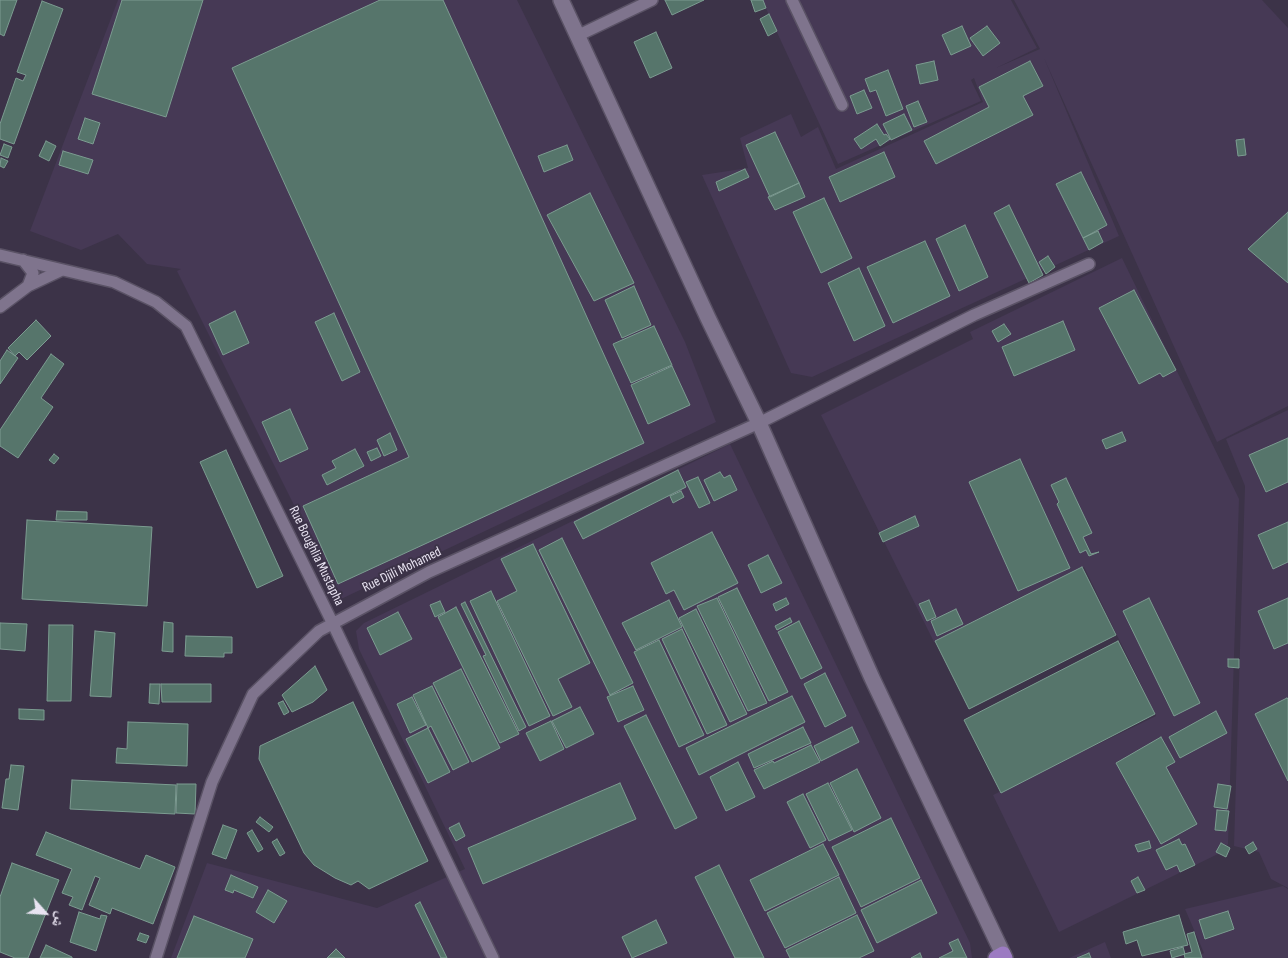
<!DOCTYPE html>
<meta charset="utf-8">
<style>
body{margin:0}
#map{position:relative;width:1288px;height:958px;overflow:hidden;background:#3c3348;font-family:"Sofia Sans Condensed","Noto Naskh Arabic",sans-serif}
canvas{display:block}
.north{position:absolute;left:20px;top:888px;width:50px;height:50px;-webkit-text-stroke:4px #3c3348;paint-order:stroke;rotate:116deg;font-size:14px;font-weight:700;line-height:20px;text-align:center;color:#e8e3f1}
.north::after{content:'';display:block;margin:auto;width:18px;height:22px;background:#e8e3f1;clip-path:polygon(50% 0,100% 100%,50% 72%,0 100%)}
</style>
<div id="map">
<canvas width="1288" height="958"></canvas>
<div class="north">ش</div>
</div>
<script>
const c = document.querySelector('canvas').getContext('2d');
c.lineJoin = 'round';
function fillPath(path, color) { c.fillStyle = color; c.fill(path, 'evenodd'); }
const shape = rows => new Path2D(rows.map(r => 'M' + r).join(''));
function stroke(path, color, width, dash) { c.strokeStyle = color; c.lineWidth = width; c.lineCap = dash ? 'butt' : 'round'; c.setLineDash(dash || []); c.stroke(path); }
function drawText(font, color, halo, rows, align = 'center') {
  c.font = font + ' "Sofia Sans Condensed",sans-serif'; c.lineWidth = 4; c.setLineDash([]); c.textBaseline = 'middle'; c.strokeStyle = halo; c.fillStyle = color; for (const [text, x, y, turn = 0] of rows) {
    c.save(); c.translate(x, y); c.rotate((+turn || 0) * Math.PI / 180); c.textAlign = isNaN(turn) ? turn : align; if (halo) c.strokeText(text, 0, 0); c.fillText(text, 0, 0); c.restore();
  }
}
fillPath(shape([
 [118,0,517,0,685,342,716,422,341,599,177,271,181,269,147,264,118,234,81,250,30,231],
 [762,0,1011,0,1037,48,996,68,1040,49,1014,0,1262,0,1288,28,1288,406,1217,442,1044,58,1119,236,812,377,791,373,702,175,748,168,740,138,791,114,801,137,818,127,836,169,983,102,974,78,971,80,981,101,838,164],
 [1122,258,1239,499,1228,844,1224,851,1059,932,993,795,1156,716,1084,567,934,642,821,415,973,339,970,332],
 [1288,410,1288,888,1271,879,1259,852,1234,846,1245,486,1226,439],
 [730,444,970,943,972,958,171,958,207,863,377,908,465,869,359,649,356,631,364,623],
 [1283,886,1288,889,1288,958,1194,958,1204,953,1185,909],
 [1105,942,1111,958,1069,958]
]), '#463955');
const building = shape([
 [0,0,17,0,4,36,0,34,0,0],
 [122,0,203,0,166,117,92,94,122,0],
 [380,0,443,0,644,443,338,584,303,506,409,457,232,68,380,0],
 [665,0,704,0,672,15,665,0],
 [751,0,763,0,766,8,755,12,751,0],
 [42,1,63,9,14,144,0,139,0,124,16,78,23,81,26,75,17,72,42,1],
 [769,14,777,31,768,36,760,19,769,14],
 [962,26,971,46,951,55,942,35,962,26],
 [987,26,1000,43,983,56,970,38,987,26],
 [656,32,672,68,650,78,634,42,656,32],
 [934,61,938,80,920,84,916,65,934,61],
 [1030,61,1043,86,1023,96,1033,115,936,164,924,141,989,107,979,87,1030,61],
 [888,70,903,109,886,116,876,90,870,92,865,79,888,70],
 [864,90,872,108,857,114,850,96,864,90],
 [918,101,927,122,914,127,906,106,918,101],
 [904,114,912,130,891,140,883,124,904,114],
 [85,118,100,123,93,144,78,139,85,118],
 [877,124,884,135,886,134,890,139,880,146,876,139,861,149,854,139,877,124],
 [775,132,799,183,770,197,746,145,775,132],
 [1244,139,1246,155,1238,156,1236,140,1244,139],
 [46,141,56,146,49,161,39,156,46,141],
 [4,144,12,147,8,158,0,155,4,144],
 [567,145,573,160,544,172,538,156,567,145],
 [63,151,93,160,88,174,59,165,63,151],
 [884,152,895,177,840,202,829,177,884,152],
 [1,158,8,161,4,168,0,166,1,158],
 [745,169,749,177,719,191,716,182,745,169],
 [1081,172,1107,225,1083,238,1056,184,1081,172],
 [799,183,805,197,775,210,768,197,799,183],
 [590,193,634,283,594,301,547,215,590,193],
 [824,198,852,258,821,273,793,212,824,198],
 [1009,205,1043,275,1029,283,994,213,1009,205],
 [1288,212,1288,283,1248,249,1288,212],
 [965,225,988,277,959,291,936,239,965,225],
 [1098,231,1103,242,1089,250,1083,238,1098,231],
 [925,241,950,296,893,323,867,267,925,241],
 [1048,256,1055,267,1046,274,1039,262,1048,256],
 [859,268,885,326,854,341,828,283,859,268],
 [634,286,651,325,622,338,605,300,634,286],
 [1134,290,1176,370,1163,377,1160,373,1139,384,1099,308,1134,290],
 [235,311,249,343,223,355,209,324,235,311],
 [334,313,360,372,342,381,315,322,334,313],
 [36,320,51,336,27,360,19,352,15,356,8,348,36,320],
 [1063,321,1075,350,1014,376,1002,347,1063,321],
 [1004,324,1011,334,998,342,992,331,1004,324],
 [654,326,672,365,631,383,613,344,654,326],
 [7,350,18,358,0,384,0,361,7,350],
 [51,354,64,364,41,398,53,407,18,458,0,446,0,430,51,354],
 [672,366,690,405,648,424,631,385,672,366],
 [290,409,308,449,280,462,262,422,290,409],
 [1122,432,1126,441,1106,449,1102,440,1122,432],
 [390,433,397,450,384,456,377,440,390,433],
 [1288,438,1288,482,1266,492,1249,455,1288,438],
 [377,448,381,456,371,461,367,452,377,448],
 [355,449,364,466,327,485,322,475,336,468,332,461,355,449],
 [226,450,283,576,257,588,200,462,226,450],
 [54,454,59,458,54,464,49,460,54,454],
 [1020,459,1070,568,1018,591,969,482,1020,459],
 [678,470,686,487,583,539,574,522,678,470],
 [720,472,724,478,730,475,737,490,714,501,704,480,720,472],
 [698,477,710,503,699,508,686,482,698,477],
 [1066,478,1092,533,1083,537,1091,554,1099,552,1089,556,1086,550,1080,553,1057,504,1059,502,1051,485,1066,478],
 [681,491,684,497,673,503,670,496,681,491],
 [57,511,87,512,87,520,56,520,57,511],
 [915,516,919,526,883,542,879,533,915,516],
 [27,520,152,527,147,606,22,599,27,520],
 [1288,522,1288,562,1273,569,1258,535,1288,522],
 [712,532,738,583,684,610,674,590,666,594,651,563,712,532],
 [562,538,633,683,610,695,539,550,562,538],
 [533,544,590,663,558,679,572,707,553,716,497,601,517,591,501,559,533,544],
 [768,555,782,583,761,593,748,565,768,555],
 [1082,567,1116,635,969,709,935,641,1082,567],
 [737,588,788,692,769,701,718,597,737,588],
 [491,591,550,716,529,726,470,601,491,591],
 [717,598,767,703,748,711,697,606,717,598],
 [786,598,789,604,776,611,773,604,786,598],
 [1149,598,1200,703,1174,716,1123,611,1149,598],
 [1288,598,1288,643,1274,649,1258,611,1288,598],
 [669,600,682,627,636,650,622,623,669,600],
 [929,600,936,617,927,621,919,604,929,600],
 [440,601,445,612,435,617,430,605,440,601],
 [465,602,526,727,519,731,483,656,486,655,461,604,465,602],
 [456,607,519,734,500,743,438,617,456,607],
 [696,609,747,714,730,722,679,618,696,609],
 [956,609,963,624,937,636,931,621,956,609],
 [398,612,412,639,380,655,367,628,398,612],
 [790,618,792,622,777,630,775,626,790,618],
 [799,621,822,668,801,679,778,632,799,621],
 [164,622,173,623,173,652,162,651,164,622],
 [0,623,27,624,25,651,0,649,0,623],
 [49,625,73,625,71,701,47,701,49,625],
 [682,629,727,725,707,734,662,639,682,629],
 [95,631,115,633,111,697,90,696,95,631],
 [186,636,232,637,232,653,224,653,224,657,185,656,186,636],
 [659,640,704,735,679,747,634,652,659,640],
 [1118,641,1155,714,1001,793,964,720,1118,641],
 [1228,659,1239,659,1239,668,1228,667,1228,659],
 [315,666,327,690,313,702,292,712,282,695,315,666],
 [461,669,500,748,472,762,433,683,461,669],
 [825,673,846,716,825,727,804,684,825,673],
 [150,684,160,684,159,704,149,703,150,684],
 [161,684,211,684,211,702,162,702,161,684],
 [432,686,469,762,453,770,431,726,428,728,413,695,432,686],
 [633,686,644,710,618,722,607,697,633,686],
 [792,696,805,722,699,775,686,748,792,696],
 [412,697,426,725,410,733,397,704,412,697],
 [1287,698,1288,699,1288,781,1255,714,1287,698],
 [283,701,289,712,284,715,278,703,283,701],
 [353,702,428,861,369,889,358,881,351,885,335,878,314,865,304,853,259,759,260,746,353,702],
 [580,707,594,734,566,748,552,721,580,707],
 [19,709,44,710,44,720,19,719,19,709],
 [1216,711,1227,733,1180,758,1169,737,1216,711],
 [646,715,697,818,675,829,624,726,646,715],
 [551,721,564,749,540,761,526,733,551,721],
 [128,722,188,724,187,766,116,763,117,748,127,749,128,722],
 [803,727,811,743,754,768,748,754,803,727],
 [852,727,859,742,821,761,814,746,852,727],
 [428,728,450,772,428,783,406,739,428,728],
 [1161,737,1175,762,1166,767,1197,824,1161,844,1116,763,1161,737],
 [811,745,820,762,764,789,754,770,773,761,774,763,811,745],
 [738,762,755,797,726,811,710,777,738,762],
 [11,765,24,766,18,810,2,808,6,779,9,779,11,765],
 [857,769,881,818,854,832,830,783,857,769],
 [72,780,176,785,175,814,70,809,72,780],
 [620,783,636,819,483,884,468,848,620,783],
 [828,783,852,830,829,841,806,794,828,783],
 [177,784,196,784,195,814,176,813,177,784],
 [1218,784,1231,786,1227,809,1214,807,1218,784],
 [803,794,826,840,810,848,787,802,803,794],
 [1217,810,1229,811,1226,831,1215,830,1217,810],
 [260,817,273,827,269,832,256,822,260,817],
 [891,818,920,878,861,907,832,847,891,818],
 [459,823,465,836,456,841,449,828,459,823],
 [223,825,237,830,226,859,212,854,223,825],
 [252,830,263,849,258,852,247,833,252,830],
 [46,832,140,869,146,855,175,867,153,924,112,908,110,914,89,905,100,878,95,876,82,910,69,905,73,897,62,893,72,869,36,855,46,832],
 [277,839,285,853,280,856,272,842,277,839],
 [1179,839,1182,845,1185,844,1195,865,1180,872,1177,865,1166,870,1156,850,1179,839],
 [1149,841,1151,848,1138,852,1135,845,1149,841],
 [1253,842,1257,849,1249,854,1245,847,1253,842],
 [1221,843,1230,848,1226,857,1216,852,1221,843],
 [823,844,839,875,765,911,750,880,823,844],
 [12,863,59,880,28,958,15,958,0,952,0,897,12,863],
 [719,865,764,958,735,958,695,877,719,865],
 [231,875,258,887,253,898,234,890,233,893,225,890,231,875],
 [839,877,856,913,785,948,767,913,839,877],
 [1138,877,1145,890,1137,893,1131,881,1138,877],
 [921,880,937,913,877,943,861,910,921,880],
 [268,890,287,901,274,923,256,912,268,890],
 [420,902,447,958,441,958,415,905,420,902],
 [1228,911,1234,929,1205,939,1199,920,1228,911],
 [79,912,100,919,101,915,107,916,96,951,70,942,79,912],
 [857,915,874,951,859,958,790,958,786,950,857,915],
 [1179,915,1188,945,1142,956,1137,940,1126,944,1123,932,1179,915],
 [194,916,253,939,245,958,177,958,194,916],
 [656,920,667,943,632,958,622,937,656,920],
 [1194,932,1202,958,1185,958,1184,954,1192,952,1187,934,1194,932],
 [140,933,149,936,146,943,137,940,140,933],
 [958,939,967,958,939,958,953,951,949,943,958,939],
 [46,945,72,957,72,958,40,958,46,945],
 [1183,947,1185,954,1172,958,1170,951,1183,947],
 [336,949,345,958,327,958,336,949],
 [920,953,922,958,911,958,920,953],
 [1089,953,1091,958,1077,958,1089,953]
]);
fillPath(building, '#56756b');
stroke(building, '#7c9c91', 1);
const street = shape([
 [792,0,842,105],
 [577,36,652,0],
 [0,255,114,282,156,302,186,326,332,622,493,958],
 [28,286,62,270],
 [0,307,28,286,33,273,23,260],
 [156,958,212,782,253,694,319,631,429,572,759,423,974,315,1089,264]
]);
const secondary = shape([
 [561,0,708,318,759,423,872,678,1003,954]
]);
const primary = shape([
 [996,958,1003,954,1005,958]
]);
stroke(street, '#5a5265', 14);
stroke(secondary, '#5a5265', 18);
stroke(primary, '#5a5265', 18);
stroke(street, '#7f748d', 11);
stroke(secondary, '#7f748d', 15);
stroke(primary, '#9c7bc2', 15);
drawText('14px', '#e8e3f1', '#3c3348', [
 ["Rue Boughlia Mustapha",316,556,64],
 ["Rue Djili Mohamed",402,570,-26]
]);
</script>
